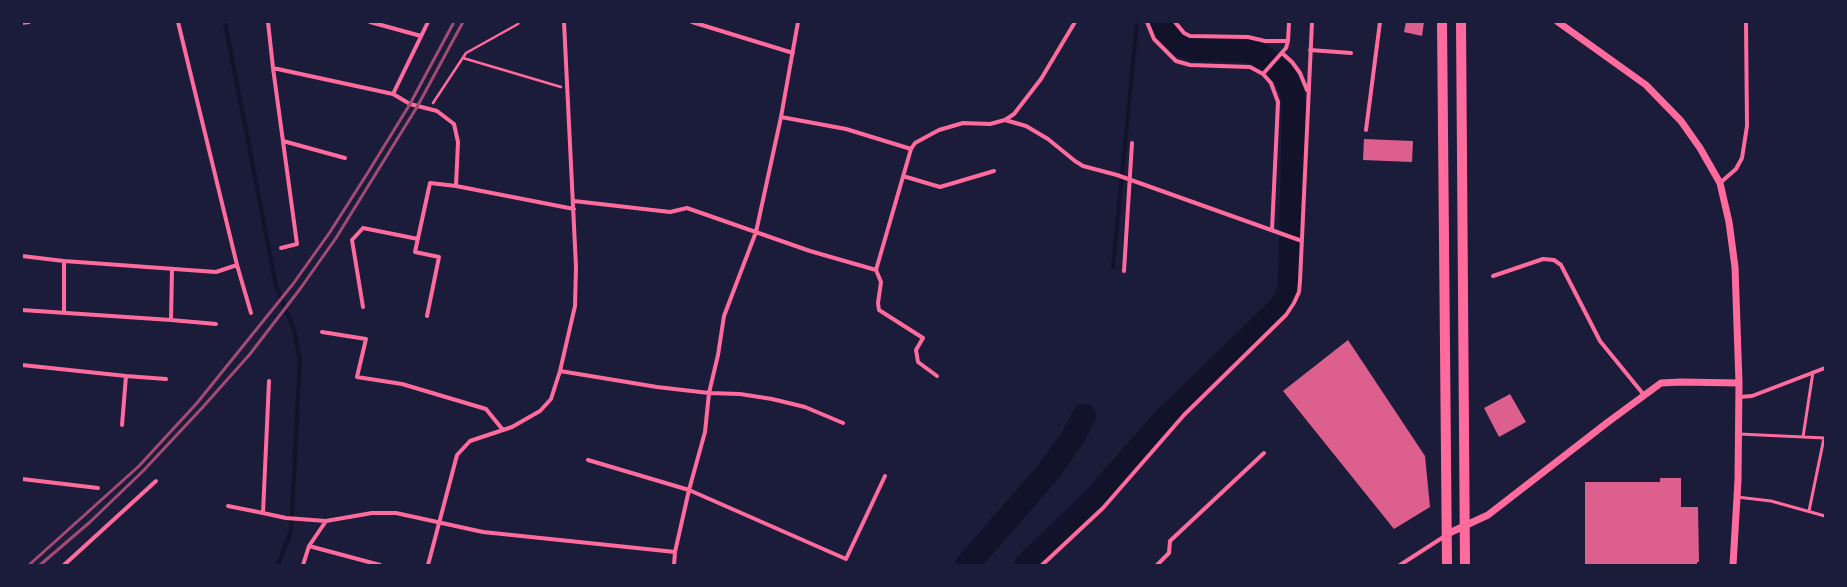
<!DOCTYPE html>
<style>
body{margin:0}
#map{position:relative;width:1847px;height:587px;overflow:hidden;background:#1b1b3a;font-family:Literata,serif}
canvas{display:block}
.frame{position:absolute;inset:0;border:23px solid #1b1b3a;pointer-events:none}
</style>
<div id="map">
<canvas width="1847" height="587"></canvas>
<div class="frame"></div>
</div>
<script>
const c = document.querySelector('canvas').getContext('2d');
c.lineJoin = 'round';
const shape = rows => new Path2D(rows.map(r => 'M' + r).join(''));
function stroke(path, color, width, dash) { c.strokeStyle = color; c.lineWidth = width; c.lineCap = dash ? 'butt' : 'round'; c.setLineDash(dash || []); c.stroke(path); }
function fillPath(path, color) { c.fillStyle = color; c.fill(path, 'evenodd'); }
stroke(shape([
 [225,22,276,286,294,330,300,360,291,531,278,565],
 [1113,267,1137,22]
]), '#12122b', 4);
stroke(shape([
 [967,565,1049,471,1073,437,1084,416],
 [1026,565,1097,496,1166,418,1278,310,1287,297,1290,284,1294,108,1292,90,1283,74,1259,54,1242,50,1194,49,1176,43,1166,33,1160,22]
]), '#12122b', 24);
fillPath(shape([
 [1406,22,1424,22,1422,36,1404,32],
 [1364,139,1413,141,1412,162,1363,160],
 [1348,340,1425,456,1430,507,1394,529,1283,391],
 [1510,394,1526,422,1499,437,1484,408],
 [1660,478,1681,478,1681,507,1698,507,1699,562,1697,562,1697,565,1585,565,1585,482,1660,482]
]), '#dd5f8e');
stroke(shape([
 [463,58,561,87],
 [433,103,466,53,518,24,519,22]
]), '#ff6b9d', 2.5);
stroke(shape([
 [1739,434,1825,438],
 [1803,437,1813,372],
 [1737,497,1771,501,1825,516],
 [1809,511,1824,438]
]), '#ff6b9d', 3);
stroke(shape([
 [178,22,237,265],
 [268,22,273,68],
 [370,22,421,36],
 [692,22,793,53],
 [1147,22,1154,39,1176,61,1190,65,1250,67,1263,74,1271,83,1278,102,1272,230],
 [1175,22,1184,33,1190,36,1248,37,1265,41,1288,41],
 [22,23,29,22],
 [1310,50,1351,53],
 [1282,53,1292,62,1300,73,1307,90],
 [1263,74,1286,48,1288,41,1289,22],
 [393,94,428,22],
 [781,117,846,129,911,149],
 [1005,120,1026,126,1048,139,1075,161,1083,166,1117,175,1302,241],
 [1366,130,1380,22],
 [283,141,345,158],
 [903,176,940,187,994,171],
 [1720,183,1736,169,1742,158,1747,126,1746,22],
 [574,201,670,212,687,208,810,251,876,270,911,149,915,143,939,130,963,123,990,124,1005,120,1014,114,1041,79,1075,22],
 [281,248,297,244,273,68,393,94,410,104,437,111,454,124,458,142,456,186,574,209],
 [22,256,64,261,64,313],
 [64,261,216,272,237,265,251,313],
 [172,269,171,320,216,324],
 [876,270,881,282,878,303,879,310,923,338,916,350,918,362,937,376],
 [1124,271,1132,143],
 [1493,276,1543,259,1554,260,1561,265,1600,341,1644,395],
 [363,307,352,240,363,228,418,239],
 [22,310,171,320],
 [427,316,439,257,415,252,430,183,456,186],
 [322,332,366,339,357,377,402,384,486,409,503,430],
 [22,365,126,376],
 [560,371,657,387,709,393,740,394,772,399,805,407,843,423],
 [1739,397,1752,396,1825,368],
 [122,425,126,376,166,379],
 [588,460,689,490,846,559,885,476],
 [22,479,98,488],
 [228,506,263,513,269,381],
 [263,513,286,518,326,521,372,513,396,513,483,532,675,552],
 [309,546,380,565],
 [64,565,156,481],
 [303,565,309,546,326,521],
 [428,565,457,455,470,441,512,427,540,411,551,399,560,371,575,306,576,267,564,22],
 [674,565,675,552,689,490,705,432,709,393,718,355,724,316,756,232,781,117,798,22],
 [1042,565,1103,508,1184,415,1286,315,1294,303,1299,292,1300,281,1312,22],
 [1157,565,1169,553,1170,541,1264,453],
 [1400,565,1445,536]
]), '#ff6b9d', 4);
stroke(shape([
 [1558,22,1646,85,1681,121,1700,148,1720,183,1729,222,1735,267,1739,383,1738,480,1733,565],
 [1447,534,1488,515,1608,422,1661,383,1681,382,1739,383]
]), '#ff6b9d', 7);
stroke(shape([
 [1442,22,1447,565],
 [1461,22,1465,565]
]), '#ff6b9d', 10);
stroke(shape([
 [29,565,139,466,197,403,293,284,330,232,367,174,410,104,454,22],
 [40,565,90,522,143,471,202,408,250,354,300,289,336,238,417,107,463,22]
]), '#a44b75', 3);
</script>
